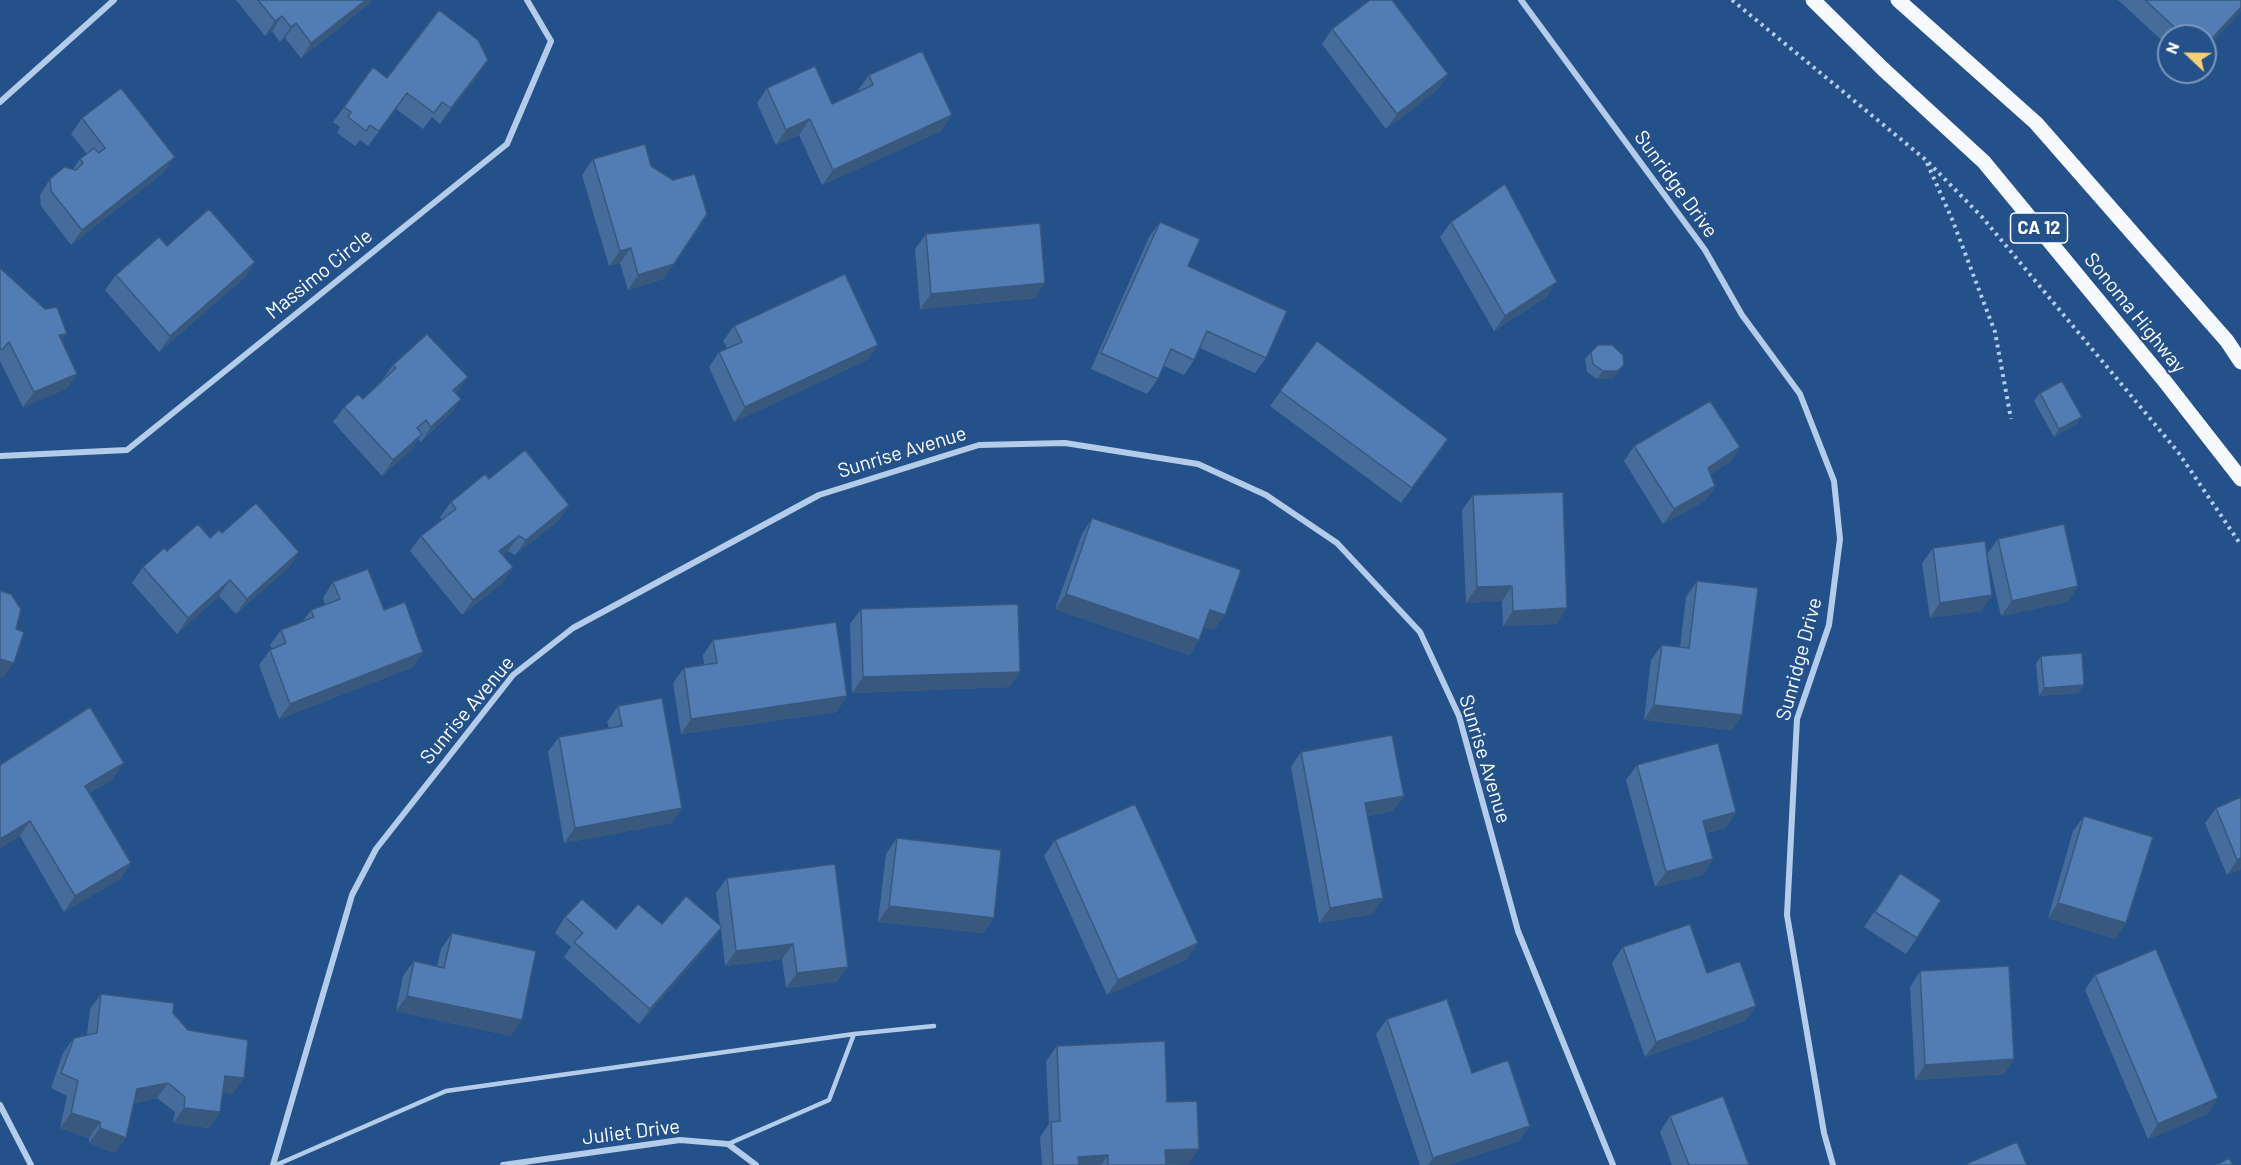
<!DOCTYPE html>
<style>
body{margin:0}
#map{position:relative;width:2241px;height:1165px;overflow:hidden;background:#25518b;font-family:Barlow,sans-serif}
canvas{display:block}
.north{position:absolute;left:2157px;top:24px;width:60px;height:60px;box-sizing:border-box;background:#25518b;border:2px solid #7c97b9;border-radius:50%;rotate:292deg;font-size:16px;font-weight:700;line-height:24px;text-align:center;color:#fff}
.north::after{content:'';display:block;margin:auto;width:21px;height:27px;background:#f4d076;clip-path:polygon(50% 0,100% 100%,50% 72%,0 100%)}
</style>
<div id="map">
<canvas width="2241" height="1165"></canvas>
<div class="north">N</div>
</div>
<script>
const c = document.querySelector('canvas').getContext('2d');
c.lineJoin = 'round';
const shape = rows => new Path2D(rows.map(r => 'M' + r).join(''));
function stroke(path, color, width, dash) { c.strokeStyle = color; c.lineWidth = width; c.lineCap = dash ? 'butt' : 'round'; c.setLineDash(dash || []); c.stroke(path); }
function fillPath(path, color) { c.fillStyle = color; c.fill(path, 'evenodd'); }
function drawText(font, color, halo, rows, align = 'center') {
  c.font = font + ' Barlow,sans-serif'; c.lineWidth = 4.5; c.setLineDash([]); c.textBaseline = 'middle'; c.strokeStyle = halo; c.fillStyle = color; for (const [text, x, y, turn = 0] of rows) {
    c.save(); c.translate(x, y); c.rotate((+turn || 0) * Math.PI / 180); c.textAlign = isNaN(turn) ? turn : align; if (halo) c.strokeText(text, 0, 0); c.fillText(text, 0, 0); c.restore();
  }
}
stroke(shape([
 [1732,0,1926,160,1982,217,2178,452,2241,545],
 [1927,163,1952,219,1995,332,2011,419]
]), '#b3ccea', 4, [3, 4.5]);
stroke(shape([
 [728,1144,829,1100,854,1034],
 [276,1165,446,1091,854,1034,934,1026]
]), '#b3ccea', 4.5);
stroke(shape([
 [1521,0,1705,250,1742,315,1800,394,1834,481,1840,539,1829,625,1797,719,1787,915,1824,1133,1833,1165],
 [0,102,114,0],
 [0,456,127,450,507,144,551,41,527,0],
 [0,1105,31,1165],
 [273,1165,352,895,376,849,513,675,573,628,819,495,979,445,1065,443,1198,464,1266,495,1337,543,1420,632,1459,716,1518,931,1613,1165],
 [503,1165,680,1140,728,1144,756,1165]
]), '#b3ccea', 6);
stroke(shape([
 [1813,0,1883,69,1984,162,2163,379,2241,479],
 [1898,0,2036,123,2227,341,2241,362]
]), '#f6f9fe', 15);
fillPath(shape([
 [236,0,372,0,369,4,301,58,285,38,280,42,272,31,265,36],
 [2118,0,2241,0,2241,11,2205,50,2205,36,2169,36,2169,47],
 [1332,29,1448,74,1438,89,1386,129,1322,44],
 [478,75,440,124,432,117,423,129,396,109,368,146,360,140,355,146,337,133,340,127,333,122,344,107,387,78],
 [869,75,952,115,941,131,822,185,799,135,776,145,757,103,767,88,832,104,859,92,858,90],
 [82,118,164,172,71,245,41,206,40,195,50,179,73,169,80,159,87,154,71,134],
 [593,159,663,279,628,290,620,263,609,266,582,175],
 [1160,222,1188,266,1266,358,1255,373,1200,348,1194,360,1184,375,1164,366,1158,379,1147,394,1091,369,1149,237],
 [1451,222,1546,297,1494,331,1440,237],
 [926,234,1035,298,920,309,915,249],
 [167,246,255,262,245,277,159,352,105,290,116,275],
 [0,268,62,341,77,374,66,389,23,407,0,361],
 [734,326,878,345,867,360,734,422,709,367,719,352,727,348,723,341],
 [1317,341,1448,439,1401,503,1270,406],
 [1591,352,1624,365,1618,373,1611,379,1597,379,1587,372,1585,359],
 [393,365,456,393,461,399,450,414,421,442,418,439,412,449,382,476,333,422,344,407,363,399,382,380],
 [2040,393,2082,417,2076,424,2054,437,2034,401],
 [1634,446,1740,447,1730,462,1710,475,1715,486,1705,501,1663,524,1624,461],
 [489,479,569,505,559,520,515,555,508,551,503,555,513,567,502,583,462,615,410,551,421,536,442,520,440,517,451,502],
 [1473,495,1557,624,1503,626,1502,601,1466,603,1462,510],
 [1092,518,1214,630,1204,627,1199,640,1189,655,1055,609,1082,534],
 [222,533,299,552,289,567,236,614,219,596,177,634,132,583,143,567,167,551,210,538],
 [1998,539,2078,586,2067,602,2001,616,1987,554],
 [1933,548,1992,595,1981,611,1930,618,1922,563],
 [1697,581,1742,715,1732,730,1644,720,1651,660,1662,645,1680,647,1686,597],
 [333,582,384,610,423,652,413,667,279,719,259,665,270,650,272,649,270,645,281,630,303,621,311,610,325,605,323,598],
 [861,609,1020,672,1009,687,852,693,850,624],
 [713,640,847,696,836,712,681,734,673,683,684,668,704,664,703,655],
 [2041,656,2079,693,2039,696,2036,664],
 [618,706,682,808,671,823,564,843,548,752,559,737,609,728,607,722],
 [1301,752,1393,811,1367,816,1383,898,1372,914,1319,923,1291,767],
 [0,765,113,779,89,793,131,863,120,879,64,912,20,836,0,848],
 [1637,765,1736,812,1725,828,1706,833,1713,859,1702,875,1655,887,1626,780],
 [2241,797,2241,869,2227,875,2205,823,2216,808],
 [2084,816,2126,923,2115,939,2048,918,2073,831],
 [897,838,994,918,983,933,878,922,886,854],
 [1055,840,1187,959,1107,995,1044,856],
 [1900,873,1917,938,1906,954,1864,927],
 [727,878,837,982,786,988,782,959,725,966,721,929,711,942,639,1024,564,957,571,947,555,933,565,917,616,929,720,925,716,893],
 [452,933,511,1036,396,1011,403,976,414,961,437,966,441,949],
 [1623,947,1707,973,1756,1006,1745,1021,1645,1057,1612,963],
 [1920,971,2014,1059,2004,1074,1915,1080,1910,987],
 [2095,975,2208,1114,2148,1139,2085,990],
 [101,994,173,1013,233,1094,222,1092,220,1112,209,1128,173,1123,175,1112,157,1098,134,1103,115,1153,89,1143,89,1138,60,1128,67,1096,51,1088,63,1053,74,1038,87,1035,90,1009],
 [1387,1019,1472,1073,1519,1141,1448,1165,1420,1165,1376,1034],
 [1057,1046,1189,1164,1166,1165,1042,1165,1040,1137,1049,1124,1046,1061],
 [1670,1116,1749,1165,1672,1165,1660,1132]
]), '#466c9b');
fillPath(shape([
 [366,0,372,0,369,4,301,58,311,43],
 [2241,7,2241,11,2205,50,2205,46],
 [282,16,272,31,265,36,275,21],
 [296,23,285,38,280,42,291,27],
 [488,60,478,75,440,124,451,108],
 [1448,74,1438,89,1386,129,1397,114],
 [407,93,396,109,368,146,379,131],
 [952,115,941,131,822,185,833,170],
 [810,119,799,135,776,145,786,130],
 [175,157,164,172,71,245,82,230],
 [631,248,620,263,609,266,620,251],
 [255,262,245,277,159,352,170,336],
 [674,264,663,279,628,290,638,275],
 [1557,282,1546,297,1494,331,1505,316],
 [1045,283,1035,298,920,309,931,294],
 [67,334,56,349,59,335],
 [878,345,867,360,734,422,745,407],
 [1624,365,1618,373,1611,379,1597,379,1603,371],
 [77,374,66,389,23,407,34,392],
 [468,377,457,392,443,405,453,390],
 [461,399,450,414,421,442,431,427],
 [2082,417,2076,424,2054,437,2059,429],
 [422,434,412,449,382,476,393,460],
 [1740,447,1730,462,1697,484,1708,468],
 [1715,486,1705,501,1663,524,1674,509],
 [569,505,559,520,515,555,526,540],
 [519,536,508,551,489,566,499,551],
 [299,552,289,567,236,614,247,599],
 [513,567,502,583,462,615,473,600],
 [230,580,219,596,177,634,188,618],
 [1512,586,1502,601,1466,603,1477,587],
 [2078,586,2067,602,2001,616,2012,601],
 [1066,594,1199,640,1189,655,1055,609],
 [1992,595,1981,611,1930,618,1940,603],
 [1567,608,1557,624,1503,626,1513,611],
 [1210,610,1225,615,1214,630,1199,625],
 [423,652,413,667,279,719,290,704],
 [0,659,14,663,3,678,0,677],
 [1020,672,1009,687,852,693,863,677],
 [2084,685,2079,693,2039,696,2044,688],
 [847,696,836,712,681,734,691,719],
 [1654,705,1742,715,1732,730,1644,720],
 [124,763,113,779,74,801,85,786],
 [1404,796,1393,811,1354,818,1365,803],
 [682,808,671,823,564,843,575,828],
 [1736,812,1725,828,1692,836,1703,821],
 [30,821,20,836,0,848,0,839],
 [2241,858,2241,869,2227,875,2237,860],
 [1713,859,1702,875,1655,887,1666,872],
 [131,863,120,879,64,912,75,896],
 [1383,898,1372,914,1319,923,1330,908],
 [2058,903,2126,923,2115,939,2048,918],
 [889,906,994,918,983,933,878,922],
 [722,927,711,942,639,1024,650,1009],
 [1198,943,1187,959,1107,995,1118,980],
 [793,944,782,959,725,966,736,951],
 [848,967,837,982,786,988,797,973],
 [407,996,522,1020,511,1036,396,1011],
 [1756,1006,1745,1021,1645,1057,1656,1042],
 [2014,1059,2004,1074,1915,1080,1925,1065],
 [225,1076,244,1078,233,1094,214,1091],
 [168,1083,157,1098,126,1104,137,1089],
 [2218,1098,2208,1114,2148,1139,2158,1124],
 [184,1108,220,1112,209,1128,173,1123],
 [71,1113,100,1122,89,1138,60,1128],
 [1530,1126,1519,1141,1448,1165,1428,1165,1433,1158],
 [100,1128,126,1138,115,1153,89,1143],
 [1199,1149,1189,1164,1154,1165,1165,1150],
 [1108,1155,1101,1165,1073,1165,1078,1157]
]), '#39587e');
const building = shape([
 [258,0,366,0,311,43,296,23,291,27,282,16,275,21,258,0],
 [1370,0,1392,0,1448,74,1397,114,1332,29,1370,0],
 [2145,0,2241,0,2241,7,2205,46,2205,36,2184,36,2145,0],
 [439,10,478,40,488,60,451,108,442,102,434,113,407,93,379,131,370,125,366,131,348,117,351,112,344,107,373,67,387,78,439,10],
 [922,51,952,115,833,170,810,119,786,130,767,88,815,66,832,104,873,85,869,75,922,51],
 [121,88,175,157,82,230,51,191,50,179,64,167,76,170,83,163,80,159,94,148,99,153,105,148,82,118,121,88],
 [645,144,651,166,673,180,695,174,707,214,674,264,638,275,631,248,620,251,593,159,645,144],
 [1505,184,1557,282,1505,316,1451,222,1505,184],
 [209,209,255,262,170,336,116,275,159,237,167,246,209,209],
 [1160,222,1200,239,1188,266,1287,311,1266,358,1207,331,1194,360,1171,349,1158,379,1101,353,1160,222],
 [1040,223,1045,283,931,294,926,234,1040,223],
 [0,268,45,309,57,307,67,334,59,335,77,374,34,392,9,342,2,350,0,348,0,268],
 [845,274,878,345,745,407,719,352,742,342,734,326,845,274],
 [427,334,468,377,453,390,461,399,431,427,426,420,417,428,422,434,393,460,344,407,358,394,363,399,396,368,393,365,427,334],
 [1317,341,1448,439,1412,488,1280,391,1317,341],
 [1598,345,1612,345,1623,355,1624,365,1617,371,1603,371,1593,364,1591,352,1598,345],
 [2062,381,2082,417,2059,429,2040,393,2062,381],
 [1710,401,1740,447,1708,468,1715,486,1674,509,1634,446,1710,401],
 [525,450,569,505,526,540,519,536,499,551,513,567,473,600,421,536,456,509,451,502,485,474,489,479,525,450],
 [1563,492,1567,608,1513,611,1512,586,1477,587,1473,495,1563,492],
 [256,503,299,552,247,599,230,580,188,618,143,567,164,548,167,551,198,524,210,538,219,530,222,533,256,503],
 [1092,518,1241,570,1225,615,1210,610,1199,640,1066,594,1092,518],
 [2064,524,2078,586,2012,601,1998,539,2064,524],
 [1985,541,1992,595,1940,603,1933,548,1985,541],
 [368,569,384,610,405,602,423,652,290,704,270,650,286,643,281,630,314,617,311,610,340,599,333,582,368,569],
 [1697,581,1758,588,1742,715,1654,705,1662,645,1689,648,1697,581],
 [0,591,11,594,21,609,16,629,24,632,14,663,0,659,0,591],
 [1018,604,1020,672,863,677,861,609,1018,604],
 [836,622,847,696,691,719,684,668,717,663,713,640,836,622],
 [2082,653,2084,685,2044,688,2041,656,2082,653],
 [662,698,682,808,575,828,559,737,622,726,618,706,662,698],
 [90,707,124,763,85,786,131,863,75,896,30,821,0,839,0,765,90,707],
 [1392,735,1404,796,1365,803,1383,898,1330,908,1301,752,1392,735],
 [1718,743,1736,812,1703,821,1713,859,1666,872,1637,765,1718,743],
 [2241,797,2241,858,2237,860,2216,808,2241,797],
 [1135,804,1198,943,1118,980,1055,840,1135,804],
 [2084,816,2153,837,2126,923,2058,903,2084,816],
 [897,838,1001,850,994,918,889,906,897,838],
 [835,864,848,967,797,973,793,944,736,951,727,878,835,864],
 [1900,873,1941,900,1917,938,1875,912,1900,873],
 [686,896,722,927,650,1009,574,942,583,933,565,917,582,899,616,929,638,904,662,924,686,896],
 [1690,924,1707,973,1740,961,1756,1006,1656,1042,1623,947,1690,924],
 [452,933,536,951,522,1020,407,996,414,961,444,968,452,933],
 [2156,949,2218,1098,2158,1124,2095,975,2156,949],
 [2009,966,2014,1059,1925,1065,1920,971,2009,966],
 [101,994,174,1003,173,1013,188,1030,248,1040,244,1078,225,1076,220,1112,184,1108,185,1097,168,1083,137,1089,126,1138,100,1128,100,1122,71,1113,78,1081,61,1073,74,1038,97,1033,101,994],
 [1447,999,1472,1073,1508,1060,1530,1126,1433,1158,1387,1019,1447,999],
 [1165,1041,1167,1102,1197,1101,1199,1149,1165,1150,1166,1165,1108,1165,1108,1155,1078,1157,1079,1165,1053,1165,1051,1122,1060,1121,1057,1046,1165,1041],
 [1723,1096,1749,1165,1689,1165,1670,1116,1723,1096],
 [2017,1142,2027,1165,1964,1165,2017,1142],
 [2229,1158,2233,1165,2217,1165,2229,1158]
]);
fillPath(building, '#517db4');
stroke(building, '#39587e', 1.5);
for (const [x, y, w] of [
 [2039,228,57]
]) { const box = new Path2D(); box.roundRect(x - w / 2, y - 15, w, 30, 4.5); c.fillStyle = '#25518b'; c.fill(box); stroke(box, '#fff', 1.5); }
drawText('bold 18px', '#fff', null, [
 ["CA 12",2039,228]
]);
drawText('20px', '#fff', '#25518b', [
 ["Sunridge Drive",1676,184,54],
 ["Massimo Circle",319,274,-39],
 ["Sonoma Highway",2135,313,51],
 ["Sunrise Avenue",902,452,-17],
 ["Sunridge Drive",1799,659,-75],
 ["Sunrise Avenue",467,710,-50],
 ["Sunrise Avenue",1485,759,73],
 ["Juliet Drive",631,1132,-7]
]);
</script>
